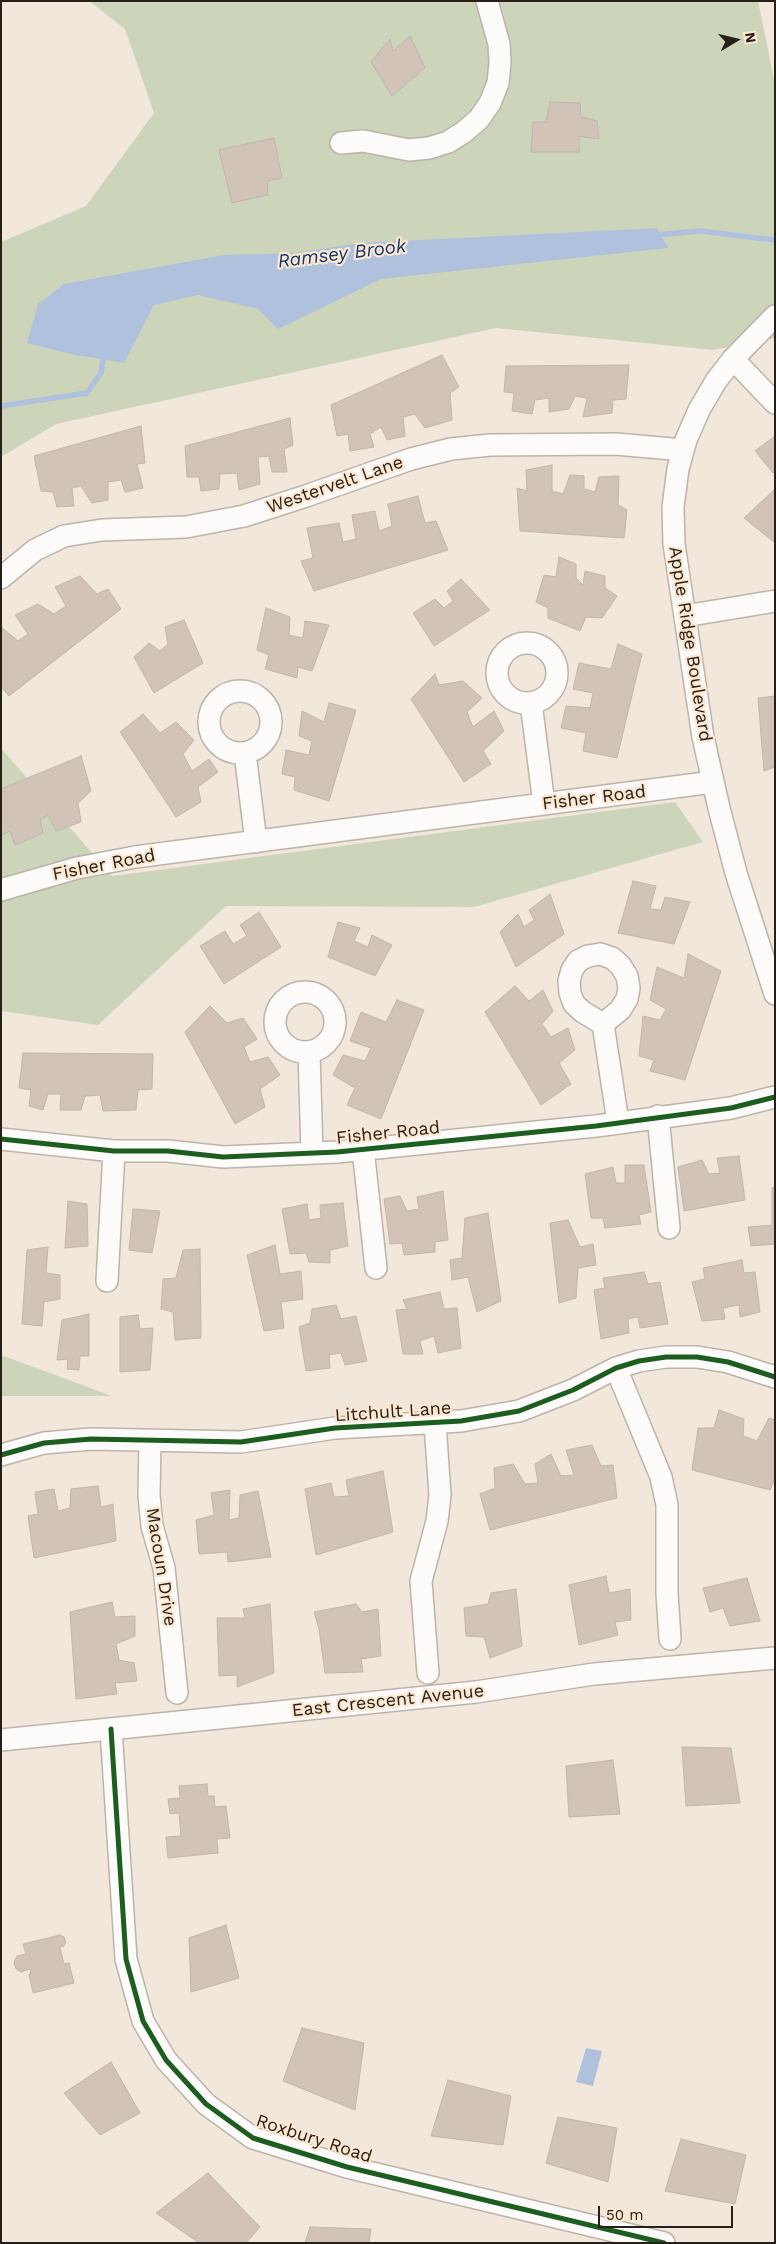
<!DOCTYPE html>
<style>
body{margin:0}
#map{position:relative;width:776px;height:2244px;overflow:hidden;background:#f2e7db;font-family:"Work Sans",sans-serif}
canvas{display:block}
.frame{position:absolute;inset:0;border:2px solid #272018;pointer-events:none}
.north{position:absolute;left:711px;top:15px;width:50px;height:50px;-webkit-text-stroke:4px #fce7d1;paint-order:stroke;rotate:81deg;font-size:14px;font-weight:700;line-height:20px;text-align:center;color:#272018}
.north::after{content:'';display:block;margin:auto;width:18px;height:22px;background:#272018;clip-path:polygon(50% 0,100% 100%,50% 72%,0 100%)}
.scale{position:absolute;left:598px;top:2206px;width:135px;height:22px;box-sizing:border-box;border:2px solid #272018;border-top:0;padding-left:6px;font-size:15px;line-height:18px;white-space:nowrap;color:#272018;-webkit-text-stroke:4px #fce7d1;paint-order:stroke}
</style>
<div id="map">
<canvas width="776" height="2244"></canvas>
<div class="frame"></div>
<div class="north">N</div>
<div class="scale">50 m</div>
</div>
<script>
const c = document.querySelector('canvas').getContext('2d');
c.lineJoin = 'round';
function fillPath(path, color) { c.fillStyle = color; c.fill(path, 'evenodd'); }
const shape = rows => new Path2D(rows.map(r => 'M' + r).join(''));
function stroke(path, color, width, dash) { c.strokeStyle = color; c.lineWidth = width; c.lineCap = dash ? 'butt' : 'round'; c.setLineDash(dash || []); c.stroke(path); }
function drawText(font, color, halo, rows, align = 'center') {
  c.font = font + ' "Work Sans",sans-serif'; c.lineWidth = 4.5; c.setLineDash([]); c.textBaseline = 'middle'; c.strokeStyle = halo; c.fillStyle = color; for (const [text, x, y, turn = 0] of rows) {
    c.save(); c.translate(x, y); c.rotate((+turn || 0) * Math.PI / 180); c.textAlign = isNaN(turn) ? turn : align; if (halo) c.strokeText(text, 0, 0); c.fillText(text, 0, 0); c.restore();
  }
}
fillPath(shape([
 [89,1,758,1,775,84,775,338,713,350,496,328,56,424,1,457,1,242,86,206,154,113,125,29],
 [1,748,112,876,675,802,703,842,474,907,226,906,98,1025,1,1011],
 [1,1355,112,1396,1,1396]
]), '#ccd5b9');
fillPath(shape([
 [657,228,668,248,381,279,278,329,258,309,198,295,154,305,124,363,70,354,27,343,38,304,64,284,224,255,295,253,360,243],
 [586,2048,602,2051,593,2086,576,2082]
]), '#b0c1dd');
stroke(shape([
 [655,235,700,231,775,240],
 [1,406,87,393,101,373,104,354]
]), '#b0c1dd', 5.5);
const building = shape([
 [410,36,425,68,392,96,371,62,390,39,393,51,410,36],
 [550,102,580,103,581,117,597,121,599,139,579,136,579,152,531,152,533,122,546,122,550,102],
 [274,138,282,178,267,181,268,195,232,203,219,150,274,138],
 [442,355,459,387,450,393,452,420,425,428,415,414,403,417,405,436,387,440,381,427,370,434,374,447,350,451,348,434,337,436,331,405,442,355],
 [629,365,626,399,613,400,612,413,583,417,587,398,575,396,569,409,549,412,549,398,535,400,532,414,512,411,514,393,504,392,506,366,629,365],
 [290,418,293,445,284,449,287,472,272,472,269,456,258,457,260,484,239,490,237,473,220,474,219,489,201,491,199,477,187,477,185,446,290,418],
 [141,426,145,463,137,464,143,488,125,492,121,480,108,482,108,500,92,503,81,486,72,488,74,506,57,507,53,492,41,491,34,456,141,426],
 [775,436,775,471,773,473,755,451,775,436],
 [552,465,552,491,563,494,570,475,584,476,584,489,595,492,599,477,619,476,618,505,627,510,624,538,520,531,517,488,527,491,526,470,552,465],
 [775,489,775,543,744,518,775,489],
 [418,496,425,523,436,521,448,550,314,591,301,561,313,558,307,528,339,523,343,542,356,539,352,515,375,511,379,531,392,526,388,504,418,496],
 [559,557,576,564,576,578,583,585,585,571,605,576,605,588,617,596,602,618,586,617,580,631,548,618,548,608,536,602,544,575,556,577,559,557],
 [80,576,97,594,108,589,121,609,9,696,1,687,1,627,18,641,28,634,15,615,38,604,54,614,66,606,55,587,80,576],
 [461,579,490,610,434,646,413,613,435,599,444,608,453,601,447,591,461,579],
 [266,608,290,617,289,635,303,638,305,621,329,625,312,671,298,667,297,678,265,669,269,655,257,650,266,608],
 [184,620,203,663,154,693,134,657,149,643,160,651,168,644,165,627,184,620],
 [618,644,642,654,617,758,583,751,586,733,561,728,566,706,590,708,593,693,573,689,579,663,611,669,618,644],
 [435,674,439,685,463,681,482,698,467,712,473,727,494,711,504,731,483,751,491,764,464,782,411,699,435,674],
 [775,696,775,767,764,771,758,698,775,696],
 [329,703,356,710,329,801,294,790,295,777,282,774,286,750,309,755,312,741,299,736,302,711,324,722,329,703],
 [143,714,160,733,176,722,194,740,183,754,192,771,209,759,218,772,198,787,201,802,176,817,120,732,143,714],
 [81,756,91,791,78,803,81,822,56,831,48,815,40,820,43,833,15,845,10,831,1,835,1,789,81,756],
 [633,881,656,886,650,909,661,910,665,897,690,902,674,944,618,933,633,881],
 [550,894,564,934,516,967,500,932,518,914,524,927,534,920,529,910,550,894],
 [259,912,281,947,224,984,200,946,225,931,233,944,247,936,240,925,259,912],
 [338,922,360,928,354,941,368,947,372,935,392,945,375,976,328,957,338,922],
 [688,954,721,971,685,1080,650,1071,654,1060,639,1056,643,1016,660,1020,666,1009,650,1000,657,967,684,978,688,954],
 [515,986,529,1001,543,990,553,1011,542,1024,551,1037,568,1028,575,1050,559,1063,571,1084,541,1105,485,1012,515,986],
 [397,1000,424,1010,381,1119,347,1105,355,1088,333,1075,343,1055,365,1061,371,1048,350,1041,361,1012,386,1022,397,1000],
 [210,1006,227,1023,243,1018,257,1039,244,1047,250,1062,268,1057,280,1075,260,1089,265,1107,235,1124,185,1032,210,1006],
 [23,1053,153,1054,152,1089,138,1090,136,1110,103,1111,100,1095,85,1096,81,1110,60,1110,61,1094,48,1094,43,1110,29,1106,31,1090,19,1088,23,1053],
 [739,1156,745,1200,684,1211,678,1167,702,1160,709,1174,720,1173,717,1158,739,1156],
 [625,1165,644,1165,651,1212,639,1215,641,1224,605,1228,603,1218,591,1218,585,1174,613,1167,616,1183,625,1183,625,1165],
 [772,1188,775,1188,775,1244,751,1246,748,1227,772,1225,772,1188],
 [443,1191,448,1240,435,1242,435,1252,404,1255,402,1243,390,1244,384,1199,400,1196,407,1211,419,1209,417,1197,443,1191],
 [68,1201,87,1204,88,1246,65,1248,68,1201],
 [343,1203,348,1246,330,1250,330,1263,309,1262,306,1253,290,1254,282,1209,307,1204,309,1220,321,1218,320,1205,343,1203],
 [133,1209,160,1211,152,1253,129,1250,133,1209],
 [488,1213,501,1301,477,1312,468,1277,452,1280,450,1260,462,1258,465,1218,488,1213],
 [568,1220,580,1247,593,1244,596,1265,578,1268,576,1298,559,1303,550,1223,568,1220],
 [275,1245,280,1274,301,1271,303,1299,281,1302,284,1328,264,1331,247,1255,275,1245],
 [48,1247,46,1273,60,1275,60,1299,44,1302,42,1326,22,1324,27,1250,48,1247],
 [200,1249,201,1338,175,1340,173,1312,161,1309,163,1279,176,1278,183,1250,200,1249],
 [742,1260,744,1273,755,1272,760,1312,740,1317,739,1305,723,1308,725,1319,702,1321,692,1282,705,1279,703,1268,742,1260],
 [644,1272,648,1284,660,1282,668,1324,640,1328,638,1317,628,1319,629,1333,601,1339,594,1290,605,1288,603,1278,644,1272],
 [440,1292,444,1309,457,1308,461,1348,438,1353,434,1336,420,1341,423,1354,403,1354,396,1310,407,1309,403,1300,440,1292],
 [336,1305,341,1319,356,1316,367,1361,345,1365,341,1353,329,1355,330,1368,306,1371,299,1327,310,1323,312,1309,336,1305],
 [89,1314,89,1356,80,1356,79,1370,67,1369,68,1359,57,1360,62,1320,89,1314],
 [138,1315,140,1329,153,1328,150,1370,120,1372,120,1317,138,1315],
 [719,1410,744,1419,743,1436,757,1441,769,1418,775,1420,775,1478,770,1490,692,1470,698,1428,714,1428,719,1410],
 [592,1445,601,1466,613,1465,617,1498,490,1530,480,1494,495,1488,494,1468,513,1464,525,1484,538,1483,535,1464,551,1454,561,1476,574,1475,566,1450,592,1445],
 [383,1471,393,1532,316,1555,305,1489,331,1483,334,1497,349,1496,346,1480,383,1471],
 [98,1486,101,1507,113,1504,116,1541,34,1558,28,1516,38,1514,35,1492,54,1489,58,1511,70,1508,71,1489,98,1486],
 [230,1490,229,1520,239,1518,240,1495,258,1491,271,1557,228,1562,227,1552,199,1554,196,1520,214,1515,211,1493,230,1490],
 [606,1576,609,1593,630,1589,631,1620,615,1622,618,1635,579,1645,569,1585,606,1576],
 [747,1578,760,1621,730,1626,723,1608,710,1612,703,1588,747,1578],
 [516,1589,522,1646,490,1658,484,1637,466,1636,464,1608,488,1604,491,1593,516,1589],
 [112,1602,115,1617,135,1616,135,1636,116,1644,119,1660,134,1663,137,1681,115,1683,117,1694,76,1699,70,1612,112,1602],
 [270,1604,274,1673,237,1687,237,1675,219,1676,217,1618,245,1618,243,1609,270,1604],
 [356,1604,362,1612,378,1609,381,1656,361,1659,363,1672,325,1673,319,1629,314,1612,356,1604],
 [682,1747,731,1748,740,1803,686,1806,682,1747],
 [613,1760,620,1814,569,1817,566,1766,613,1760],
 [207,1784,208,1796,214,1796,215,1807,226,1806,230,1838,217,1839,218,1853,168,1858,166,1837,181,1836,179,1813,170,1814,168,1799,180,1798,179,1786,207,1784],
 [226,1925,239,1978,191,1992,189,1938,226,1925],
 [60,1935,64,1937,66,1942,64,1946,60,1947,64,1964,69,1963,74,1983,33,1993,29,1974,31,1974,30,1969,21,1972,16,1969,14,1962,17,1956,26,1954,23,1944,60,1935],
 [302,2028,364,2043,355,2110,283,2081,302,2028],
 [111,2062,140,2113,100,2135,64,2093,111,2062],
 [448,2080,511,2096,503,2145,431,2136,448,2080],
 [558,2117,617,2128,608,2182,546,2163,558,2117],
 [681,2139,746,2155,735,2204,665,2191,681,2139],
 [208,2173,260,2227,246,2243,199,2243,156,2213,208,2173],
 [310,2227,371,2229,369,2243,305,2243,310,2227]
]);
fillPath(building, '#d1c3b7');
stroke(building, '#c0b6ae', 1);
const minor = shape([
 [341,143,363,141,409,150,429,148,448,142,464,132,479,119,490,103,498,83,500,63,499,44,487,1],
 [775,316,733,359,716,381,699,410,686,440,678,469,673,507,674,544,703,737,719,808,736,873,775,994],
 [733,359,775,403],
 [1,578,35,550,64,536,102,530,186,527,244,516,306,496,411,459,451,449,490,445,616,444,683,450],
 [685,616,775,601],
 '497 673a30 30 0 1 1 60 0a30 30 0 1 1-60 0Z',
 '209 722a31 31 0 1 1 62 0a31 31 0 1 1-62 0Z',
 [531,703,544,804],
 [245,753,256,842],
 [1,890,77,868,135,857,713,782],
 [600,954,612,958,620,965,627,976,629,988,627,999,620,1010,603,1024,583,1012,574,1004,570,993,569,981,572,970,578,961,588,956,600,954],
 '275 1022a30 30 0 1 1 60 0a30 30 0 1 1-60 0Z',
 [603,1024,618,1122],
 [309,1052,312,1153],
 [658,1116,669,1228],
 [1,1139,114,1151,168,1151,223,1157,337,1152,596,1126,731,1108,775,1097],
 [363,1149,376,1268],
 [107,1281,114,1151],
 [616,1368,661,1477,667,1505,667,1593,670,1639],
 [150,1441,149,1495,152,1526,164,1568,177,1693],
 [1,1455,44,1443,91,1439,241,1442,335,1428,461,1421,519,1411,573,1390,616,1368,639,1361,666,1357,697,1357,728,1362,775,1377],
 [428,1673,421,1581,437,1521,440,1495,435,1424],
 [111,1729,126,1959,143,2021,166,2060,206,2104,253,2138,347,2167,664,2243],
 [1,1740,476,1692,594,1674,775,1658]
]);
stroke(minor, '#bcb3aa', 24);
stroke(minor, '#fdfbfa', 21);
stroke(shape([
 [1,1139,114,1151,168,1151,223,1157,337,1152,596,1126,731,1108,775,1097],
 [1,1455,44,1443,91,1439,241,1442,335,1428,461,1421,519,1411,573,1390,616,1368,639,1361,666,1357,697,1357,728,1362,775,1377],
 [111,1729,126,1959,143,2021,166,2060,206,2104,253,2138,347,2167,664,2243]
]), '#1b5e20', 5);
drawText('18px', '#272018', '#fce7d1', [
 ["Westervelt Lane",335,485,-19],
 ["Apple Ridge Boulevard",690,644,81],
 ["Fisher Road",594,798,-7],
 ["Fisher Road",104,865,-11],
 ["Fisher Road",388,1133,-6],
 ["Litchult Lane",393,1412,-4],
 ["Macoun Drive",161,1567,81],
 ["East Crescent Avenue",388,1701,-6],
 ["Roxbury Road",314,2139,18]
]);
drawText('italic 19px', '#11376d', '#fce7d1', [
 ["Ramsey Brook",342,254,-7]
]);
</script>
